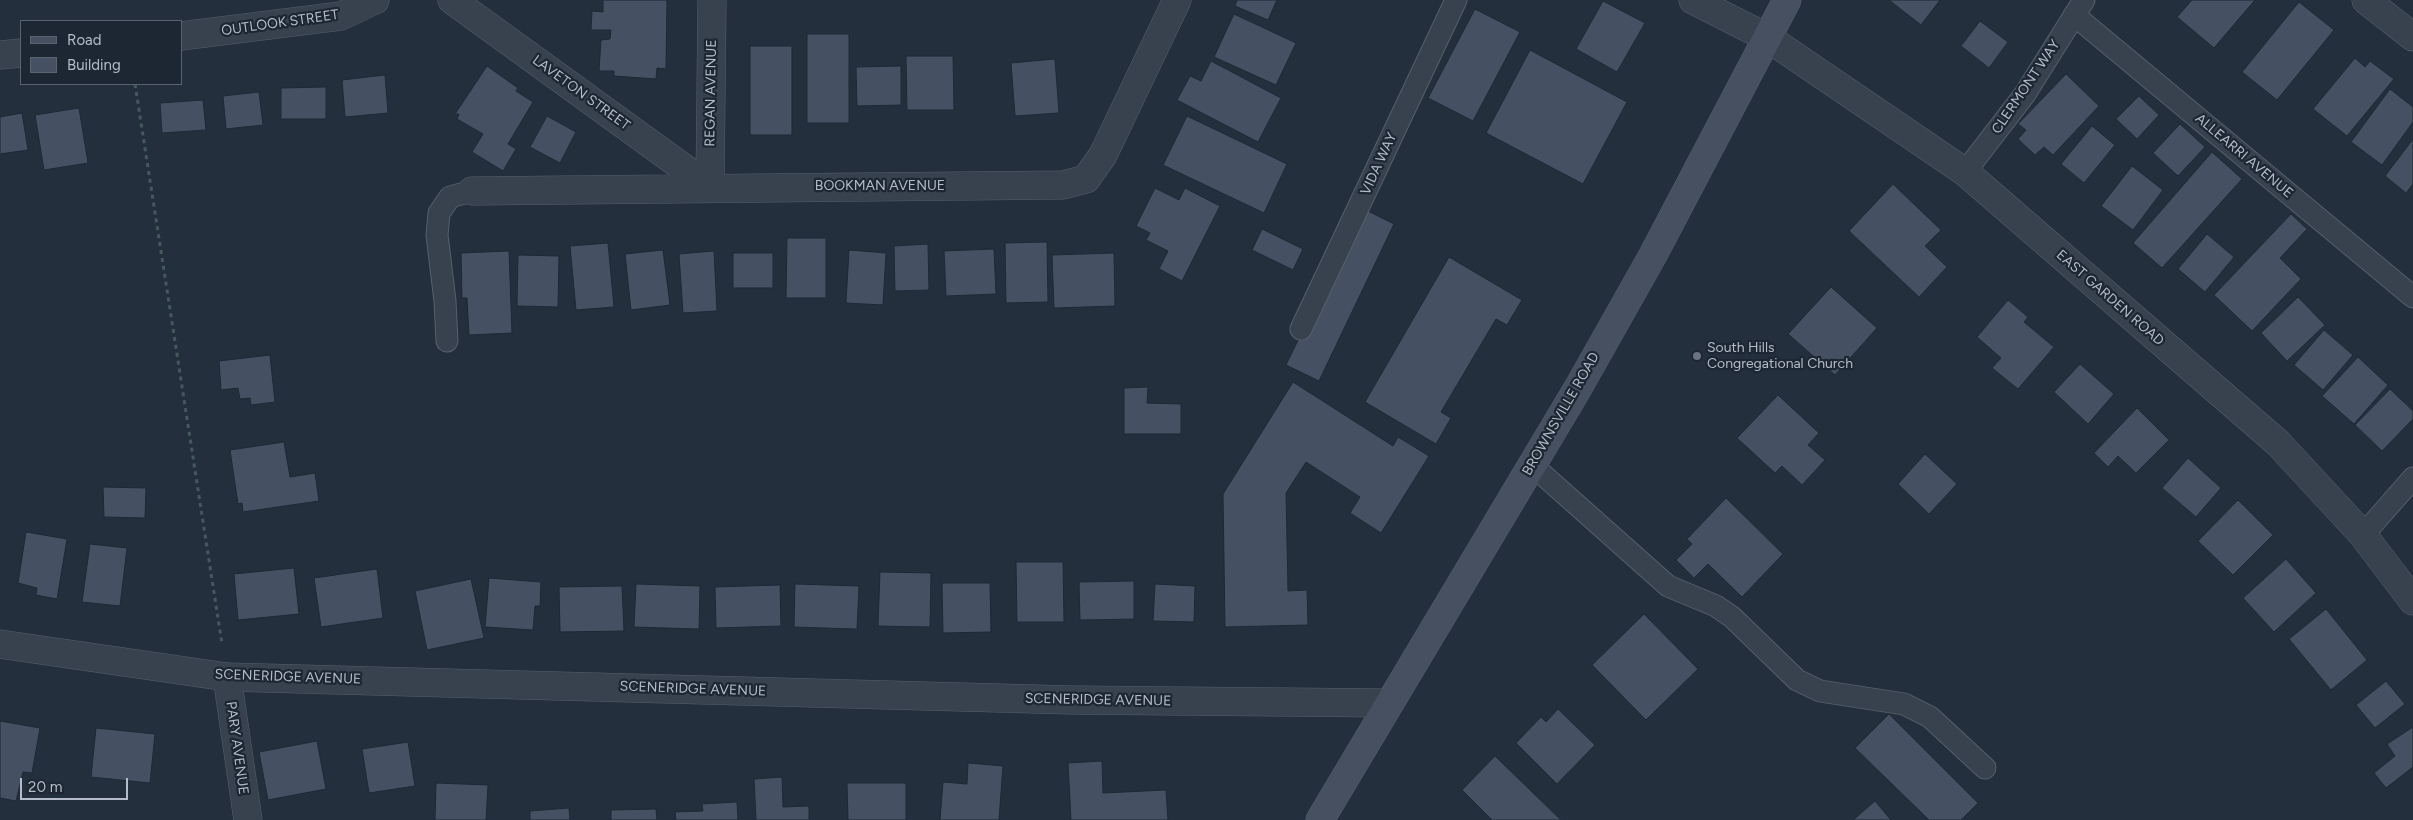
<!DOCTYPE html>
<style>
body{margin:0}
#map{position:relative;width:2413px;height:820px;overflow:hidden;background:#242f3e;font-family:Figtree,sans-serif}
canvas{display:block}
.legend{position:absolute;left:20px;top:20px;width:162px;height:65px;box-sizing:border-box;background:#1d2633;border:1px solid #59626f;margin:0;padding:6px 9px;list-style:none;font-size:15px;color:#b4bcc9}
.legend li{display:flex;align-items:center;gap:10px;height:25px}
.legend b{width:25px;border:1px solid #59626f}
.scale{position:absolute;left:20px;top:778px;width:108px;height:22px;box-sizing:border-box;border:2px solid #b4bcc9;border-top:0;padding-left:6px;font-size:15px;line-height:18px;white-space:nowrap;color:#b4bcc9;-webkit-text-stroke:4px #1d2633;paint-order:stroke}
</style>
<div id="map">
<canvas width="2413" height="820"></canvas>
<ul class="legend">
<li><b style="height:6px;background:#465061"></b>Road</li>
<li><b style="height:14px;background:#455162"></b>Building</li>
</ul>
<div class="scale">20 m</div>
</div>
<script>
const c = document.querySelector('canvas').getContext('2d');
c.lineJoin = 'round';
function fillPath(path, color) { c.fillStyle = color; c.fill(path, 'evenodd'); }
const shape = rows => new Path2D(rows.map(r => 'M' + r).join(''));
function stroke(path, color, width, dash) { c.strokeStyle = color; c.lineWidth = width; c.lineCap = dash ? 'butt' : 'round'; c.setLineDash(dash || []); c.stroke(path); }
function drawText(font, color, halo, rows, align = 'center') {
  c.font = font + ' Figtree,sans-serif'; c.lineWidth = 4.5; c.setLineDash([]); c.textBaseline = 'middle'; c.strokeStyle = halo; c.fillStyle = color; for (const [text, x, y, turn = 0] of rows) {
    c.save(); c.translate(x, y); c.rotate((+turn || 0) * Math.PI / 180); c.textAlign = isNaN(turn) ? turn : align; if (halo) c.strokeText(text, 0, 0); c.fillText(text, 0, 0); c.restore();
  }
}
const building = shape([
 [603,0,667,0,666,69,657,68,656,79,614,76,614,71,599,71,601,40,610,39,611,30,591,30,592,11,603,12,603,0],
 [1237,0,1277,0,1268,20,1235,6,1237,0],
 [1889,0,1940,0,1921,25,1889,0],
 [2192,0,2255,0,2214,48,2177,17,2192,0],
 [1603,1,1645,23,1617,72,1576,49,1603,1],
 [2299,2,2334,30,2277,100,2242,72,2299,2],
 [1475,9,1520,32,1473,121,1428,98,1475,9],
 [1234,14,1296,43,1276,85,1214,57,1234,14],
 [1980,21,2008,42,1989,68,1961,46,1980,21],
 [807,34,849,34,849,123,807,123,807,34],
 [750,46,792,46,792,135,750,135,750,46],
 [1530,50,1627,102,1583,184,1486,133,1530,50],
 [906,56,953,56,954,110,907,110,906,56],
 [2355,58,2365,67,2370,61,2394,79,2347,136,2313,109,2355,58],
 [1055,59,1059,113,1015,116,1011,63,1055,59],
 [1211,61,1281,98,1258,142,1177,100,1190,76,1201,81,1211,61],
 [487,66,518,88,516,91,533,102,508,144,516,149,503,171,472,152,483,134,457,119,459,114,455,114,487,66],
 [901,66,901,105,857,106,856,67,901,66],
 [2066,74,2099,106,2053,155,2044,147,2035,155,2018,139,2026,130,2018,124,2066,74],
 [385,75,388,113,345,117,342,80,385,75],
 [326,87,326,119,281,119,281,88,326,87],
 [2390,89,2413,107,2413,122,2382,165,2351,142,2390,89],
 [259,92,263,125,226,129,223,96,259,92],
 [2139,96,2159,115,2137,139,2116,119,2139,96],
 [203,100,206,130,162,133,160,103,203,100],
 [79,108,88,163,44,170,35,115,79,108],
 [22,113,28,150,0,154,0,117,22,113],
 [547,116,576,132,560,163,530,147,547,116],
 [1187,116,1287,164,1264,213,1163,165,1187,116],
 [2180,124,2205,147,2178,176,2153,153,2180,124],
 [2092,126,2115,145,2084,183,2061,164,2092,126],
 [2413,139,2413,184,2406,193,2385,176,2413,139],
 [2212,152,2242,179,2162,268,2133,243,2212,152],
 [2132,166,2163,190,2133,230,2101,206,2132,166],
 [1893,184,1941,230,1925,246,1947,267,1919,297,1849,231,1893,184],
 [1155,188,1179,200,1185,188,1220,206,1182,281,1159,269,1168,251,1146,240,1150,233,1136,226,1155,188],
 [1362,208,1394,224,1319,381,1286,365,1362,208],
 [2291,214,2307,229,2280,258,2301,279,2252,331,2214,295,2291,214],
 [1262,229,1303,249,1293,270,1252,250,1262,229],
 [2207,234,2234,257,2205,292,2178,269,2207,234],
 [787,238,826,238,826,298,786,298,787,238],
 [1047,242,1048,302,1006,303,1005,243,1047,242],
 [608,243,614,307,576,310,570,246,608,243],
 [928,244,929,290,895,291,894,246,928,244],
 [994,249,996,294,946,296,944,251,994,249],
 [663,250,670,305,631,310,625,254,663,250],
 [849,250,886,253,883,305,846,303,849,250],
 [509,251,512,333,469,335,467,298,462,298,461,253,509,251],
 [714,251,717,311,683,313,679,254,714,251],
 [733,253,773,253,773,288,733,288,733,253],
 [1114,253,1115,306,1054,308,1052,255,1114,253],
 [518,255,559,256,558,307,517,306,518,255],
 [1449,257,1522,300,1507,325,1496,319,1441,412,1451,418,1436,444,1365,402,1449,257],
 [1831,287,1877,328,1835,375,1788,334,1831,287],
 [2298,297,2325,325,2287,361,2261,333,2298,297],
 [2008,300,2028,317,2024,322,2054,347,2018,389,1992,368,2001,358,1977,337,2008,300],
 [2324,330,2353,355,2323,390,2294,365,2324,330],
 [270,355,275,402,251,405,250,398,240,399,238,388,221,390,219,361,270,355],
 [2358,357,2388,385,2354,424,2322,396,2358,357],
 [2080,364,2114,394,2088,424,2054,392,2080,364],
 [1293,382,1393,446,1398,437,1429,456,1381,533,1350,513,1360,497,1306,462,1286,493,1288,591,1307,590,1308,625,1225,627,1223,494,1293,382],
 [1148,387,1147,403,1181,404,1181,434,1124,434,1124,388,1148,387],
 [2390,389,2413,411,2413,419,2382,451,2355,425,2390,389],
 [1778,395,1819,433,1808,445,1825,460,1802,485,1782,466,1775,473,1737,438,1778,395],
 [2137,408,2169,440,2136,473,2118,456,2108,467,2094,453,2137,408],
 [284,442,290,477,315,473,319,501,243,512,242,503,238,504,230,450,284,442],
 [1925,454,1957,484,1929,514,1898,484,1925,454],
 [2188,458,2221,488,2196,517,2162,488,2188,458],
 [103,487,146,488,145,518,104,517,103,487],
 [1726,498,1783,554,1742,597,1708,564,1694,578,1676,560,1692,544,1687,539,1726,498],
 [2238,500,2273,535,2233,575,2198,541,2238,500],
 [26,532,67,539,57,599,36,595,37,588,18,583,26,532],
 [90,544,127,548,120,606,82,602,90,544],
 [2286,559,2316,593,2274,632,2243,598,2286,559],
 [1016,562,1063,562,1064,622,1017,622,1016,562],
 [294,568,299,614,238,620,234,574,294,568],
 [377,569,383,618,321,627,314,578,377,569],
 [880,572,931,573,930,627,878,626,880,572],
 [489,578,541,582,540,606,535,606,533,630,485,627,489,578],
 [471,579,484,638,427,650,415,591,471,579],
 [1134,581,1134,619,1080,620,1079,582,1134,581],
 [942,583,990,583,991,632,943,633,942,583],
 [636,584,700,586,699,629,634,627,636,584],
 [795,584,859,586,857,629,794,627,795,584],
 [1155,584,1195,586,1194,622,1153,621,1155,584],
 [780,585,781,626,716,628,715,587,780,585],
 [622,586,624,631,560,632,559,587,622,586],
 [2326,609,2367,660,2331,690,2289,639,2326,609],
 [1644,614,1698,669,1646,720,1592,665,1644,614],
 [2386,681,2405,704,2375,728,2356,705,2386,681],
 [1558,709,1595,745,1557,784,1516,743,1541,717,1546,722,1558,709],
 [1889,714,1978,803,1961,820,1929,820,1855,748,1889,714],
 [0,721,40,728,32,773,23,772,16,801,0,798,0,721],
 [2413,727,2413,767,2386,788,2374,773,2395,756,2387,744,2413,727],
 [96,728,155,734,150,783,91,777,96,728],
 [317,741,326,789,268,800,259,752,317,741],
 [408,742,415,786,369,793,362,749,408,742],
 [1495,756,1561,820,1492,820,1462,790,1495,756],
 [1102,761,1103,793,1166,790,1168,820,1071,820,1068,763,1102,761],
 [968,763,1003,766,999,820,940,820,943,782,967,784,968,763],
 [782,777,783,807,809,806,809,820,756,820,754,779,782,777],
 [436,783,488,785,486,820,435,820,436,783],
 [847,783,906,783,906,820,848,820,847,783],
 [1875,801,1891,820,1853,820,1875,801],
 [737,802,738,820,676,820,675,812,703,811,702,804,737,802],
 [569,808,570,820,530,820,530,811,569,808],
 [656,809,657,820,611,820,611,810,656,809]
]);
fillPath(building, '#455162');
stroke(building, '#1f2835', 1);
const service = shape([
 [2074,15,2413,297],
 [1965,172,2025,94,2084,0],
 [1301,329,1456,0],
 [447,341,445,301,437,235,439,213,450,197,472,191],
 [1532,465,1668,586,1716,606,1732,617,1797,680,1820,691,1904,704,1930,717,1985,768],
 [2363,535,2413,478]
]);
const minor = shape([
 [452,0,710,187],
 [1693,0,1768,38,1965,172,2278,443,2363,535,2413,601],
 [2366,0,2413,37],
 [181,36,341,16,375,0],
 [0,55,21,53],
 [710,187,712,0],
 [472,191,1063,185,1086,179,1103,155,1177,0],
 [0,644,227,677,1071,700,1388,703],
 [227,677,248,820]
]);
const secondary = shape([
 [1320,820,1578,388,1653,255,1787,0]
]);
stroke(service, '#565f6c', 23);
stroke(minor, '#565f6c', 29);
stroke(secondary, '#565f6c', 29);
stroke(shape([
 [135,84,222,644]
]), '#44595c', 3, [4, 4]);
stroke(service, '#38414e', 21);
stroke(minor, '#38414e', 28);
stroke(secondary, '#465061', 28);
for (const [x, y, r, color] of [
 [1697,356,5,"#6b7280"]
]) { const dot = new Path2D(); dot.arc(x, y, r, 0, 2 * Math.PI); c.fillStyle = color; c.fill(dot); stroke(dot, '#1d2633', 2); }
drawText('14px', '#b4bcc9', '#1d2633', [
 ["OUTLOOK STREET",280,23,-8],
 ["CLERMONT WAY",2026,87,-56],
 ["LAVETON STREET",581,93,36],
 ["REGAN AVENUE",711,93,-89],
 ["ALLEARRI AVENUE",2244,156,40],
 ["VIDA WAY",1379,164,-65],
 ["BOOKMAN AVENUE",880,186],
 ["EAST GARDEN ROAD",2110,298,41],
 ["BROWNSVILLE ROAD",1561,414,-60],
 ["SCENERIDGE AVENUE",288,677,2],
 ["SCENERIDGE AVENUE",693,689,2],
 ["SCENERIDGE AVENUE",1098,700,1],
 ["PARY AVENUE",237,748,82]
]);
drawText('14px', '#b4bcc9', '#1d2633', [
 ["South Hills",1707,348],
 ["Congregational Church",1707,364]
], 'left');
</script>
